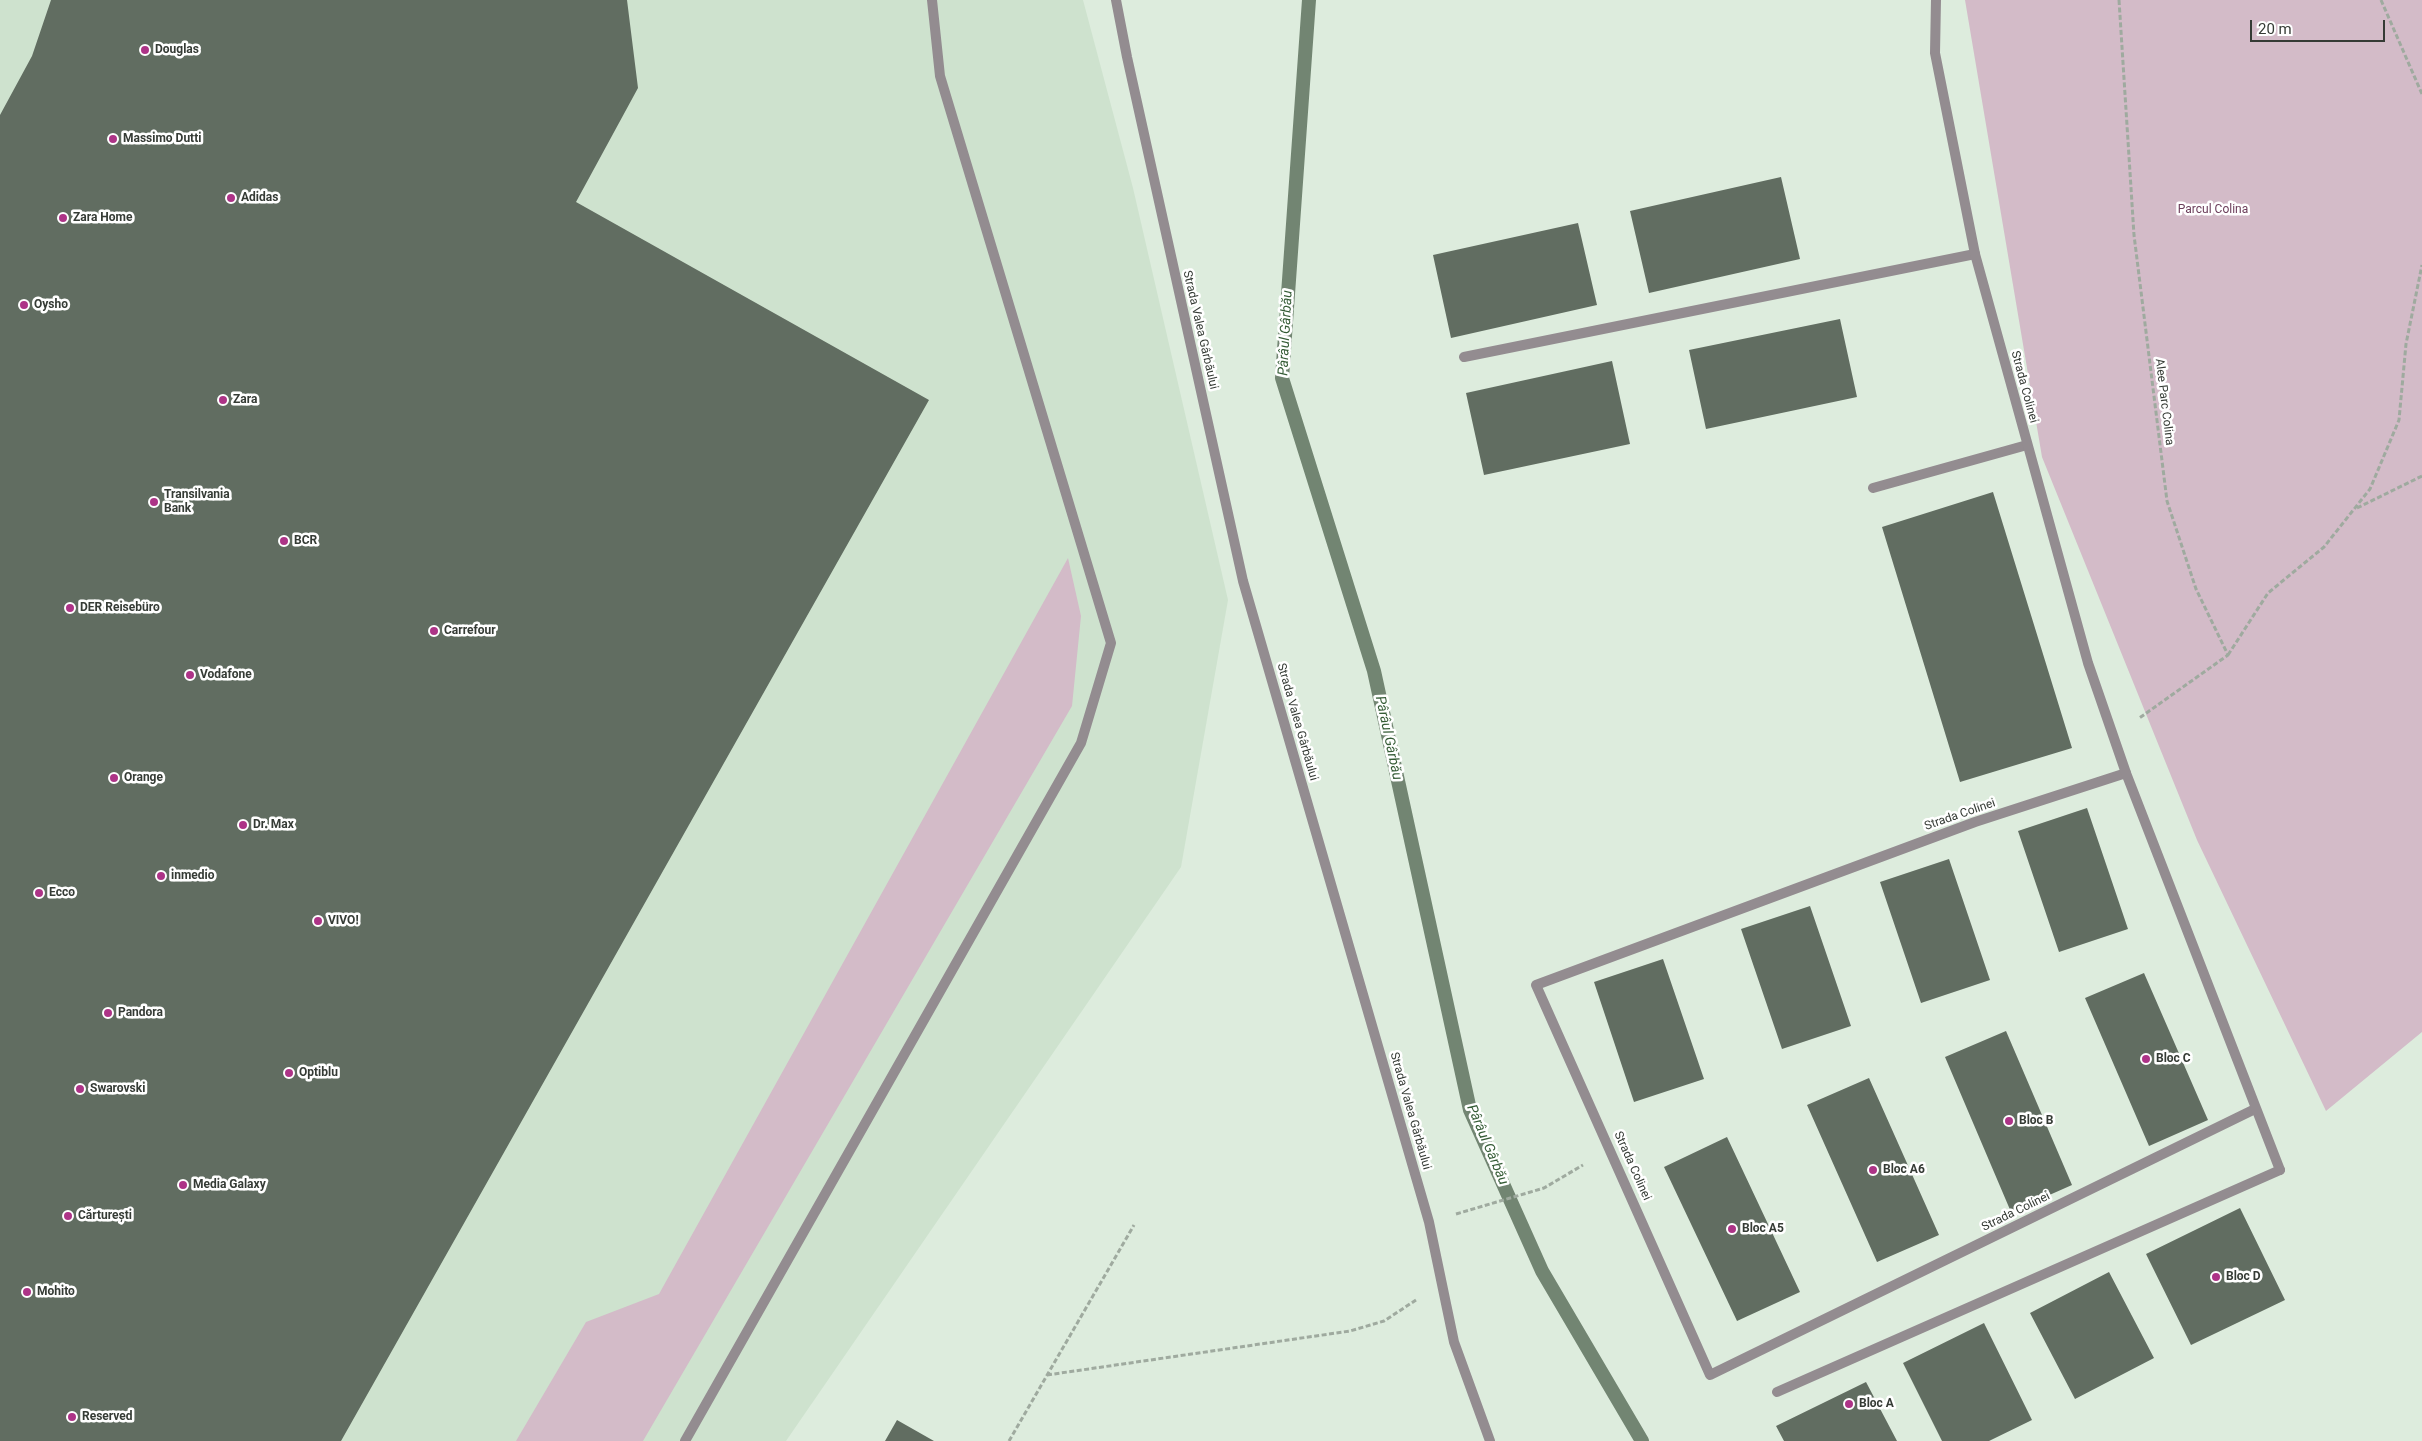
<!DOCTYPE html>
<meta charset="utf-8">
<style>
body{margin:0}
#map{position:relative;width:2422px;height:1441px;overflow:hidden;background:#ddecdd;font-family:Roboto,sans-serif}
canvas{display:block}
.scale{position:absolute;left:2250px;top:20px;width:135px;height:22px;box-sizing:border-box;border:2px solid #353b35;border-top:0;padding-left:6px;font-size:15px;line-height:18px;white-space:nowrap;color:#353b35;-webkit-text-stroke:4px #fff;paint-order:stroke}
</style>
<div id="map">
<canvas width="2422" height="1441"></canvas>
<div class="scale">20 m</div>
</div>
<script>
const c = document.querySelector('canvas').getContext('2d');
c.lineJoin = 'round';
function fillPath(path, color) { c.fillStyle = color; c.fill(path, 'evenodd'); }
const shape = rows => new Path2D(rows.map(r => 'M' + r).join(''));
function stroke(path, color, width, dash) { c.strokeStyle = color; c.lineWidth = width; c.lineCap = dash ? 'butt' : 'round'; c.setLineDash(dash || []); c.stroke(path); }
function drawText(font, color, halo, rows, align = 'center') {
  c.font = font + ' Roboto,sans-serif'; c.lineWidth = 5; c.setLineDash([]); c.textBaseline = 'middle'; c.strokeStyle = halo; c.fillStyle = color; for (const [text, x, y, turn = 0] of rows) {
    c.save(); c.translate(x, y); c.rotate((+turn || 0) * Math.PI / 180); c.textAlign = isNaN(turn) ? turn : align; if (halo) c.strokeText(text, 0, 0); c.fillText(text, 0, 0); c.restore();
  }
}
fillPath(shape([
 [0,0,1083,0,1133,188,1228,600,1181,867,786,1441,0,1441]
]), '#cee2ce');
fillPath(shape([
 [1965,0,2422,0,2422,1032,2326,1111,2197,840,2042,457],
 [1068,558,1081,616,1072,706,643,1441,516,1441,586,1322,659,1294]
]), '#d3bbc8');
stroke(shape([
 [1309,0,1282,378,1374,671,1470,1110,1542,1271,1642,1441]
]), '#728572', 14);
fillPath(shape([
 [51,0,627,0,638,88,576,202,929,400,341,1441,0,1441,0,115,32,56],
 [1781,177,1800,259,1649,293,1630,211],
 [1578,223,1597,305,1451,338,1433,255],
 [1840,319,1857,397,1706,429,1689,350],
 [1612,361,1630,444,1484,475,1466,393],
 [1993,492,2072,748,1960,782,1882,527],
 [2087,808,2128,929,2059,952,2018,831],
 [1949,859,1990,980,1921,1003,1880,882],
 [1810,906,1851,1026,1782,1049,1741,929],
 [1663,959,1704,1079,1634,1102,1594,982],
 [2144,973,2208,1120,2149,1146,2085,998],
 [2006,1031,2072,1185,2011,1212,1945,1057],
 [1869,1078,1939,1235,1877,1262,1807,1105],
 [1727,1137,1800,1292,1737,1321,1664,1167],
 [2240,1208,2285,1300,2191,1345,2146,1254],
 [2109,1272,2154,1358,2075,1399,2030,1313],
 [1984,1323,2032,1420,1989,1441,1942,1441,1903,1363],
 [1866,1382,1897,1441,1784,1441,1776,1426],
 [897,1420,934,1441,885,1441]
]), '#616d61');
stroke(shape([
 [2119,0,2134,235,2167,501,2196,589,2228,655,2138,719],
 [2381,0,2422,94],
 [2357,508,2422,476],
 [2228,655,2268,593,2324,547,2370,489,2399,420,2406,344,2422,265],
 [1456,1214,1544,1188,1583,1165],
 [1047,1375,1350,1331,1384,1321,1416,1300],
 [1009,1441,1134,1225]
]), '#9faa9f', 3, [5, 2.5]);
stroke(shape([
 [1464,357,1975,254],
 [1873,488,2027,445],
 [2126,773,1975,822,1536,985,1710,1375,2255,1109],
 [1777,1392,2280,1170],
 [685,1441,1081,743,1111,643,940,76,932,0]
]), '#938c90', 10);
stroke(shape([
 [1116,0,1127,57,1243,581,1429,1222,1454,1342,1490,1441],
 [1936,0,1935,53,1975,254,2088,663,2126,773,2280,1170]
]), '#938c90', 10);
for (const [x, y, r, color] of [
 [145,50,5,"#ad3387"],
 [113,139,5,"#ad3387"],
 [231,198,5,"#ad3387"],
 [63,218,5,"#ad3387"],
 [24,305,5,"#ad3387"],
 [223,400,5,"#ad3387"],
 [154,502,5,"#ad3387"],
 [284,541,5,"#ad3387"],
 [70,608,5,"#ad3387"],
 [434,631,5,"#ad3387"],
 [190,675,5,"#ad3387"],
 [114,778,5,"#ad3387"],
 [243,825,5,"#ad3387"],
 [161,876,5,"#ad3387"],
 [39,893,5,"#ad3387"],
 [318,921,5,"#ad3387"],
 [108,1013,5,"#ad3387"],
 [2146,1059,5,"#ad3387"],
 [289,1073,5,"#ad3387"],
 [80,1089,5,"#ad3387"],
 [2009,1121,5,"#ad3387"],
 [1873,1170,5,"#ad3387"],
 [183,1185,5,"#ad3387"],
 [68,1216,5,"#ad3387"],
 [1732,1229,5,"#ad3387"],
 [2216,1277,5,"#ad3387"],
 [27,1292,5,"#ad3387"],
 [1849,1404,5,"#ad3387"],
 [72,1417,5,"#ad3387"]
]) { const dot = new Path2D(); dot.arc(x, y, r, 0, 2 * Math.PI); c.fillStyle = color; c.fill(dot); stroke(dot, '#fff', 2); }
drawText('bold 12px', '#353b35', '#fff', [
 ["Douglas",155,50],
 ["Massimo Dutti",123,139],
 ["Adidas",241,198],
 ["Zara Home",73,218],
 ["Oysho",34,305],
 ["Zara",233,400],
 ["Transilvania",164,495],
 ["Bank",164,509],
 ["BCR",294,541],
 ["DER Reisebüro",80,608],
 ["Carrefour",444,631],
 ["Vodafone",200,675],
 ["Orange",124,778],
 ["Dr. Max",253,825],
 ["inmedio",171,876],
 ["Ecco",49,893],
 ["VIVO!",328,921],
 ["Pandora",118,1013],
 ["Bloc C",2156,1059],
 ["Optiblu",299,1073],
 ["Swarovski",90,1089],
 ["Bloc B",2019,1121],
 ["Bloc A6",1883,1170],
 ["Media Galaxy",193,1185],
 ["Cărturești",78,1216],
 ["Bloc A5",1742,1229],
 ["Bloc D",2226,1277],
 ["Mohito",37,1292],
 ["Bloc A",1859,1404],
 ["Reserved",82,1417]
], 'left');
drawText('12px', '#6b3d5a', '#fff', [
 ["Parcul Colina",2213,210]
]);
drawText('12px', '#353b35', '#fff', [
 ["Strada Valea Gârbăului",1200,330,77],
 ["Strada Colinei",2024,387,75],
 ["Alee Parc Colina",2164,402,83],
 ["Strada Valea Gârbăului",1297,722,74],
 ["Strada Colinei",1960,815,-19],
 ["Strada Valea Gârbăului",1410,1111,74],
 ["Strada Colinei",1632,1166,66],
 ["Strada Colinei",2016,1212,-26]
]);
drawText('italic 14px', '#355c36', '#fff', [
 ["Pârâul Gârbău",1286,333,-87],
 ["Pârâul Gârbău",1388,738,78],
 ["Pârâul Gârbău",1487,1145,67]
]);
</script>
